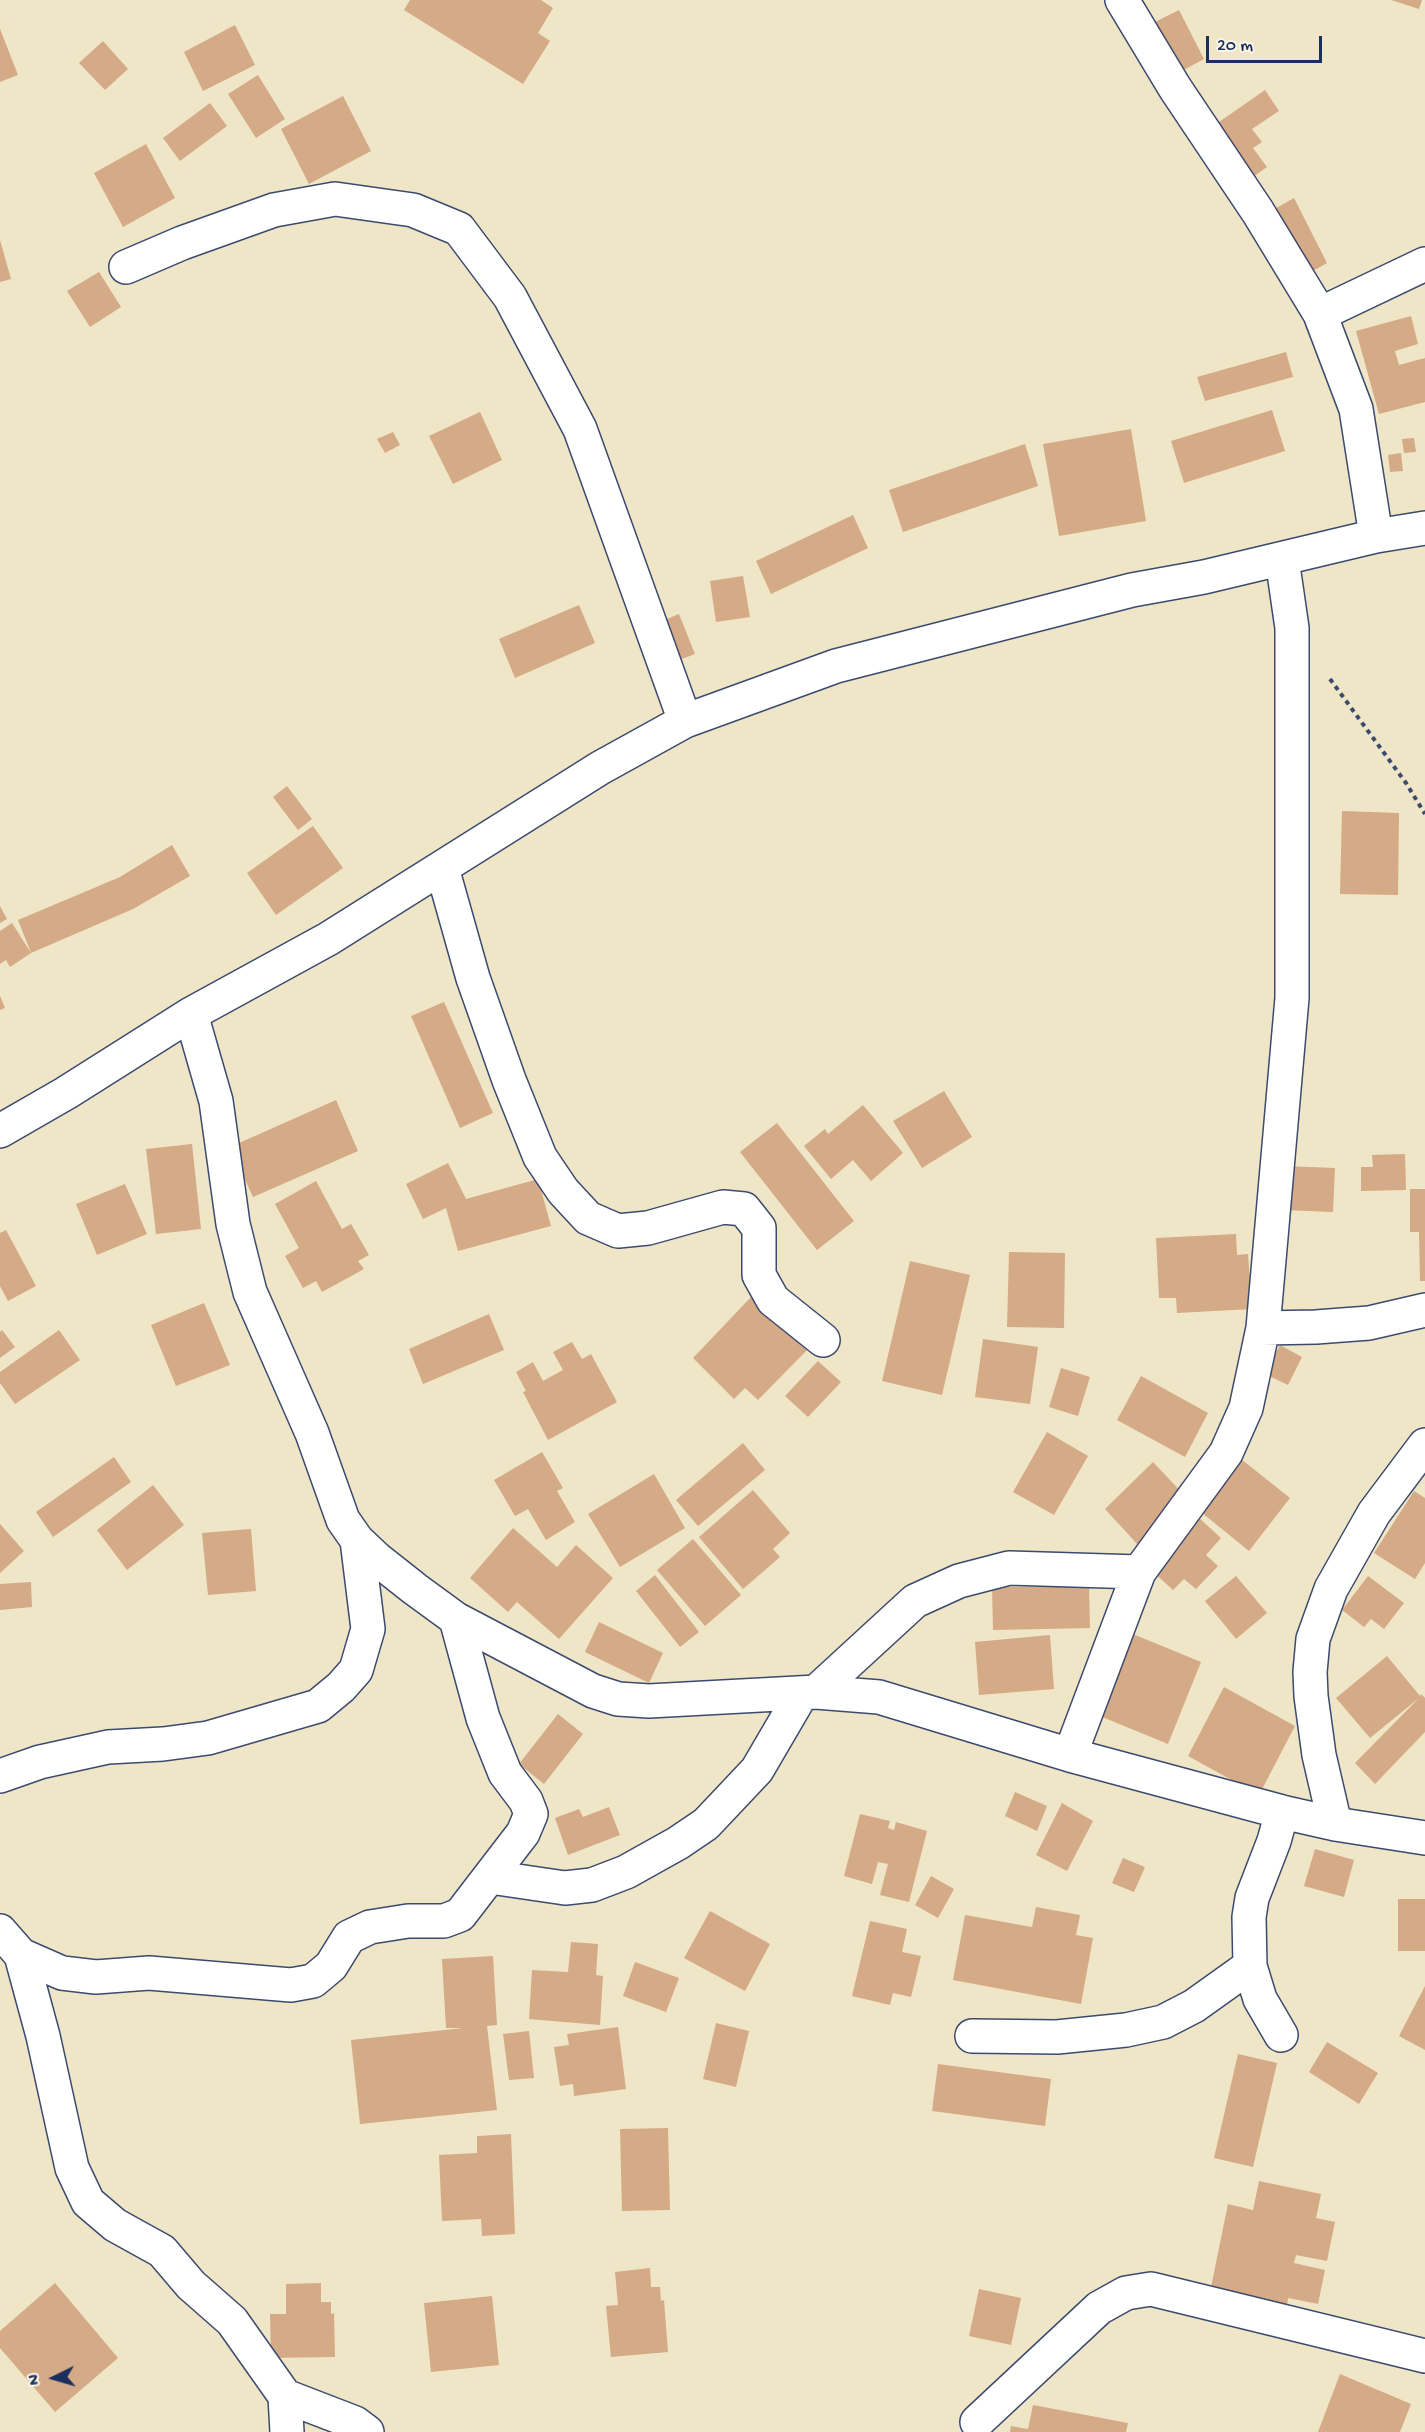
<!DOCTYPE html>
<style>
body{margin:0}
#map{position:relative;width:1425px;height:2432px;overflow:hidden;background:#efe5c7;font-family:"Gochi Hand",sans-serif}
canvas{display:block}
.north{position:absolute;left:24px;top:2348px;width:60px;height:60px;-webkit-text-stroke:4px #fcf5e5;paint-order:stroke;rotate:265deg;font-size:16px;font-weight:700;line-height:24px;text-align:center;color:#1b2f5e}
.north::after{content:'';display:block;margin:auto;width:21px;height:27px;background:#1b2f5e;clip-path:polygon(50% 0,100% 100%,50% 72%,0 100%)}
.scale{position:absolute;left:1206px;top:36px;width:116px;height:27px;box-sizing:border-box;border:3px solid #1b2f5e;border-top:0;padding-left:8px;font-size:18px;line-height:21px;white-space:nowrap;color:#1b2f5e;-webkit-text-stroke:4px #fcf5e5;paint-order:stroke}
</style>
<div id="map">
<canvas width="1425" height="2432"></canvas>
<div class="north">N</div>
<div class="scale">20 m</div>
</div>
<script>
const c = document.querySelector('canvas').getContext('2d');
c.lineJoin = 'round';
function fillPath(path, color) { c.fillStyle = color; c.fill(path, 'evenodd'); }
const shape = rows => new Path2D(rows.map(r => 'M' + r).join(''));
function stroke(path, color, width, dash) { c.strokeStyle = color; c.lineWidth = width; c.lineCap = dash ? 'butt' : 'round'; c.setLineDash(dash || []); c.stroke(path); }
fillPath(shape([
 [410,0,541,0,553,8,538,33,550,41,523,84,404,10],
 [1391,0,1422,0,1419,9],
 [1179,10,1204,59,1180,72,1155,22],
 [235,25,255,65,203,91,184,52],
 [0,29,18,75,0,82],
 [103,41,128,69,105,90,79,63],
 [258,75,285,119,256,138,228,94],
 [1265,90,1279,111,1252,129,1262,142,1253,148,1267,167,1246,182,1209,129],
 [343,96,371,151,309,184,281,129],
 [210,103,227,126,180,161,163,138],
 [146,144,175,198,123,227,94,173],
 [1294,198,1327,263,1302,277,1269,212],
 [0,240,11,279,0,282],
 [99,272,121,307,90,327,67,291],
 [1411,316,1418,344,1395,351,1399,365,1425,358,1425,402,1379,414,1356,331],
 [1286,352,1293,377,1205,401,1197,377],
 [1272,410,1285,451,1184,483,1171,441],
 [480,412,502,460,453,484,429,436],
 [1131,429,1146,521,1059,536,1043,444],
 [393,432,400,445,385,453,377,439],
 [1414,438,1416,452,1404,453,1402,439],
 [1025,444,1038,486,903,532,889,490],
 [1401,453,1403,471,1390,472,1388,455],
 [853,515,868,548,771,594,756,561],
 [743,576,750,617,716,622,710,581],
 [579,605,595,643,515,678,499,639],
 [679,614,695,654,658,668,643,629],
 [287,786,312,819,298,830,273,797],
 [1342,811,1399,813,1398,895,1340,894],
 [313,826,343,868,276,915,247,873],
 [172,845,190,876,133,909,31,953,18,920,120,877],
 [0,906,7,919,0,923],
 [12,923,31,953,10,967,6,960,0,964,0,931],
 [0,996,5,1008,0,1010],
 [444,1002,493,1113,460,1128,411,1016],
 [944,1091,972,1137,922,1168,893,1121],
 [336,1100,358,1151,253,1197,230,1147],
 [863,1105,903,1153,871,1181,853,1160,831,1179,804,1146,825,1129,828,1134],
 [777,1123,854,1221,817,1250,740,1152],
 [192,1144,201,1229,156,1234,146,1149],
 [1405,1154,1406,1190,1361,1191,1361,1167,1373,1167,1372,1155],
 [448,1163,466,1199,538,1179,551,1226,458,1251,446,1208,423,1219,406,1184],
 [1284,1166,1335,1168,1333,1212,1282,1210],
 [316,1181,342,1229,351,1224,369,1255,358,1261,364,1269,322,1292,316,1281,303,1288,285,1256,299,1248,275,1204],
 [125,1184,147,1234,97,1255,76,1204],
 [1410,1189,1425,1189,1425,1281,1420,1281,1419,1232,1410,1232],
 [6,1230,36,1286,8,1301,0,1286,0,1233],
 [1236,1234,1237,1255,1248,1254,1252,1309,1177,1313,1176,1298,1159,1298,1156,1238],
 [1009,1252,1065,1253,1064,1328,1007,1327],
 [910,1261,970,1275,942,1395,882,1381],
 [752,1296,808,1349,758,1400,745,1388,734,1399,693,1358],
 [204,1303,230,1365,176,1386,151,1325],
 [489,1314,504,1350,423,1384,409,1349],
 [2,1330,15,1347,0,1358,0,1332],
 [59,1330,80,1360,15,1404,0,1383,0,1372],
 [983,1339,1038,1347,1030,1404,975,1397],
 [572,1342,582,1359,591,1354,617,1402,548,1440,523,1392,526,1391,516,1372,533,1362,543,1381,563,1370,553,1352],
 [1280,1345,1302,1357,1288,1385,1265,1374],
 [818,1361,841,1382,808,1417,785,1396],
 [1061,1368,1090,1377,1078,1416,1049,1407],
 [1141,1376,1208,1413,1185,1457,1117,1420],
 [1047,1432,1088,1456,1054,1515,1013,1492],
 [743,1443,765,1470,698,1526,676,1500],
 [542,1452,563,1488,557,1491,575,1522,546,1540,528,1509,515,1516,494,1480],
 [1236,1455,1290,1498,1249,1551,1196,1508],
 [114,1457,131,1482,53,1537,36,1512],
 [1153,1462,1188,1499,1139,1546,1105,1509],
 [654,1474,685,1528,620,1567,588,1514],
 [153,1485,184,1525,127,1570,97,1530],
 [753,1490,790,1533,773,1549,780,1557,743,1589,699,1537],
 [1414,1491,1425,1498,1425,1563,1415,1579,1374,1553],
 [1198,1517,1221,1538,1206,1555,1218,1566,1196,1589,1184,1579,1173,1590,1150,1569],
 [0,1524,24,1551,0,1573],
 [513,1528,557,1567,576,1545,613,1578,559,1639,517,1602,508,1612,470,1578],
 [251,1529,256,1591,208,1595,202,1533],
 [693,1539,741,1595,705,1626,657,1570],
 [655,1575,699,1632,680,1647,636,1591],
 [1236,1576,1267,1613,1236,1639,1205,1601],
 [1368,1576,1404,1603,1384,1629,1371,1619,1364,1627,1342,1610],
 [31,1582,32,1607,0,1610,0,1584],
 [1089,1586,1090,1628,993,1630,992,1587],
 [599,1622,663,1653,649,1683,585,1652],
 [1128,1632,1201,1662,1168,1744,1095,1714],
 [1050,1635,1054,1689,979,1695,975,1642],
 [1387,1656,1420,1696,1421,1694,1425,1698,1425,1732,1375,1784,1355,1763,1419,1698,1370,1738,1336,1698],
 [1224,1687,1295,1726,1259,1795,1188,1756],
 [558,1714,583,1734,544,1784,519,1764],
 [1015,1792,1047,1806,1037,1831,1005,1816],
 [1062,1803,1093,1821,1067,1871,1036,1855],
 [609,1807,620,1835,568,1855,555,1818,579,1809,583,1817],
 [860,1814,890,1821,888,1828,894,1830,896,1822,927,1831,909,1902,880,1895,888,1864,878,1862,872,1884,844,1876],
 [1315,1849,1354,1860,1344,1897,1304,1886],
 [1123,1858,1145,1867,1134,1892,1112,1883],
 [931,1876,954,1889,938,1918,915,1905],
 [1398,1899,1425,1899,1425,1951,1398,1951],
 [1036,1907,1080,1915,1076,1935,1093,1938,1081,2004,953,1980,965,1915,1032,1927],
 [710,1911,770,1944,745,1991,684,1958],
 [870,1921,907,1929,902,1952,921,1956,911,1997,893,1993,890,2005,852,1996],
 [571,1942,598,1944,596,1975,603,1976,600,2025,529,2019,532,1970,568,1972],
 [493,1956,497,2025,487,2026,497,2110,360,2124,351,2040,464,2028,446,2028,442,1959],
 [635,1962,679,1978,666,2012,623,1996],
 [1425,1986,1425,2050,1399,2036],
 [716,2023,749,2031,736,2087,703,2079],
 [618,2027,626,2089,574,2096,573,2084,560,2086,554,2047,569,2045,567,2034],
 [529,2031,534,2078,509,2080,503,2034],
 [1327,2042,1378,2073,1359,2104,1309,2072],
 [1238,2054,1277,2063,1253,2167,1214,2158],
 [938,2064,1051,2079,1045,2126,932,2111],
 [668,2128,670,2210,622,2211,620,2129],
 [511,2134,515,2234,482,2236,481,2219,442,2221,439,2155,477,2153,477,2136],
 [1259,2181,1321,2194,1316,2218,1335,2222,1327,2261,1296,2255,1294,2263,1325,2270,1318,2304,1288,2298,1287,2308,1210,2292,1228,2204,1253,2210],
 [650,2268,651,2287,660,2287,661,2301,664,2300,668,2352,611,2357,606,2306,618,2305,615,2272],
 [55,2283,118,2358,55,2412,0,2348,0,2331],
 [321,2283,321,2302,331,2302,331,2314,334,2313,335,2357,271,2358,270,2314,286,2314,286,2284],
 [979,2289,1021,2298,1011,2345,969,2336],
 [492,2296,499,2365,431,2372,424,2303],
 [1340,2374,1411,2404,1400,2432,1318,2432],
 [1033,2405,1128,2423,1126,2432,1010,2432,1011,2426,1028,2429]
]), '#d5aa86');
const minor = shape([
 [1122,0,1175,88,1258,212,1320,314,1356,409,1376,536],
 [126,267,182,243,274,210,335,199,413,210,459,229,510,297,580,429,685,721],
 [1320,314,1425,264],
 [442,868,473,978,509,1080,540,1157,563,1191,588,1218,618,1231,648,1228,723,1207,744,1209,759,1228,759,1275,773,1300,823,1340],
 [191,1014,216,1101,233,1224,250,1292,312,1433,343,1520,357,1540,377,1559,415,1589,456,1619,593,1691,618,1699,649,1701,816,1692,879,1697,1070,1755,1282,1812,1335,1824,1425,1838],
 [0,1131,66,1093,191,1014,328,939,600,768,685,721,836,666,1132,590,1204,577,1376,536,1425,528],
 [1263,1328,1316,1327,1369,1323,1425,1310],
 [816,1692,915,1601,959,1581,1009,1568,1139,1572],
 [1070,1755,1139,1572,1226,1453,1246,1408,1263,1328,1292,998,1292,628,1282,559],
 [0,1776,40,1762,108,1747,163,1744,208,1738,318,1706,341,1687,356,1670,368,1629,357,1540],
 [1335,1824,1319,1755,1311,1696,1310,1672,1313,1639,1331,1589,1374,1513,1425,1445],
 [490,1877,565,1888,592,1885,626,1872,678,1843,706,1824,757,1770,802,1693],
 [0,1931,21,1955,43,2036,72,2168,88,2202,115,2225,162,2251,191,2285,232,2321,285,2396,287,2432],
 [21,1955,62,1973,96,1977,149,1973,291,1985,313,1981,331,1966,349,1937,370,1927,408,1921,444,1921,460,1915,523,1833,531,1814,526,1801,505,1773,483,1718,456,1619],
 [1281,2035,1260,1999,1250,1966,1249,1917,1252,1898,1274,1841,1282,1812],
 [972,2036,1057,2037,1126,2030,1163,2022,1194,2006,1250,1966],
 [285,2396,355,2423,367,2432],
 [977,2422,1099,2308,1126,2293,1151,2289,1425,2356]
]);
stroke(minor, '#3b4a6e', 36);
stroke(shape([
 [1330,679,1406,783,1425,814]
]), '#3b4a6e', 4, [4.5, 4.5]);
stroke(minor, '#fff', 33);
</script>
